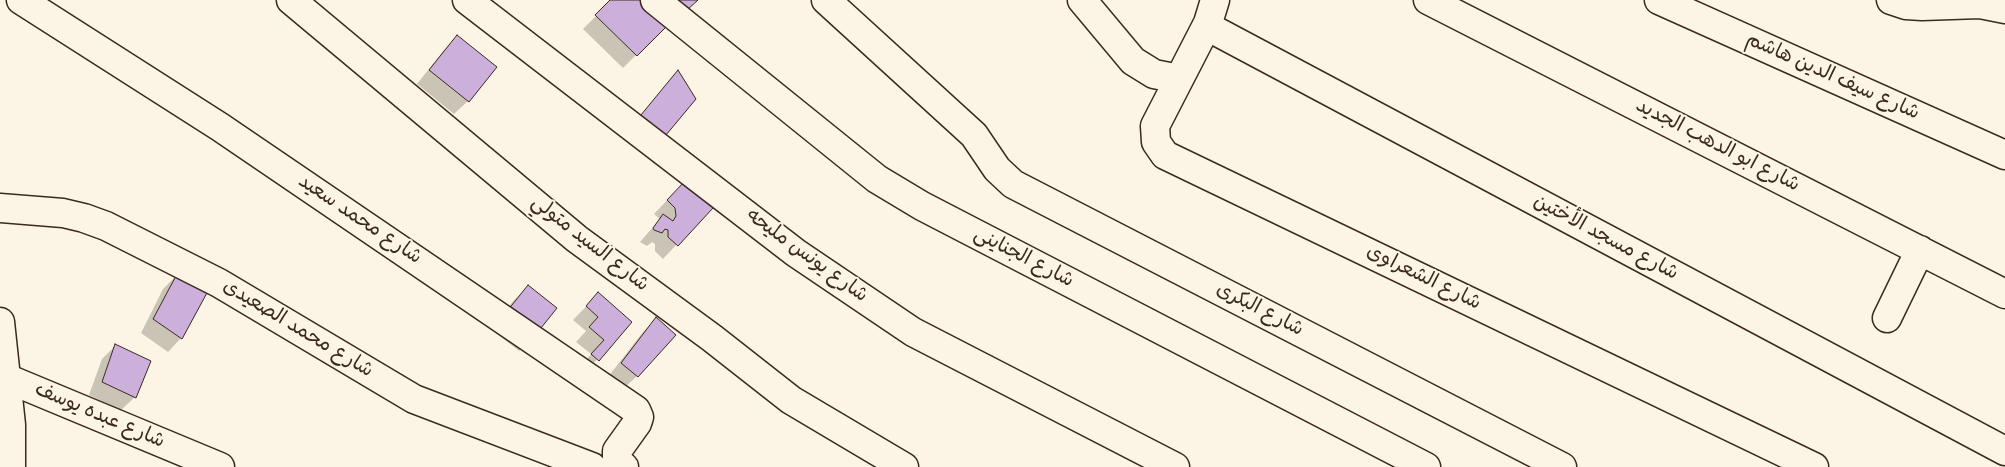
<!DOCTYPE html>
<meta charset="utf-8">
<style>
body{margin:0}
canvas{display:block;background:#fcf5e5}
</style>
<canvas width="2005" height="467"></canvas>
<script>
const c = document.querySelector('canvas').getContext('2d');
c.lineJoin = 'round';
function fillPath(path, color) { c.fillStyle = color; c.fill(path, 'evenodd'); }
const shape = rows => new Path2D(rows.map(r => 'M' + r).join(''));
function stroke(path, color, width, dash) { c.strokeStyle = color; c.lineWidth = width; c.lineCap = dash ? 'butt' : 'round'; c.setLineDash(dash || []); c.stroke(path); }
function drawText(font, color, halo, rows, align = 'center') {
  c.font = font + ' "Indie Flower","Playpen Sans Arabic",sans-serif'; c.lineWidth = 4; c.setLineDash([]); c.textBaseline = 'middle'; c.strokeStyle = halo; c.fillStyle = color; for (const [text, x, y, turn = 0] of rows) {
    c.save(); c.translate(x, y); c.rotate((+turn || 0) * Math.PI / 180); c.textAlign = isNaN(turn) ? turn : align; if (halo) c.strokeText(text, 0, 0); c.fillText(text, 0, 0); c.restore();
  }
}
fillPath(shape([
 [612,0,668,23,623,68,583,29],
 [457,37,468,101,454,114,417,84,444,50],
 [678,72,647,154,624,135],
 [670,197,711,208,663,259,655,251,655,244,652,242,647,246,640,242,660,219,654,214],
 [177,275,181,338,168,352,141,333,163,289],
 [528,287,532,338,519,351,491,329,514,300],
 [598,294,630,322,584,374,579,369,591,354,576,342,586,331,573,320],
 [656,319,637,376,623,389,608,377,643,332],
 [116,345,135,397,121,410,89,395,102,359]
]), '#0003');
const building = shape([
 [610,0,646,0,670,23,637,56,595,15,610,0],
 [678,0,698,0,687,10,678,0],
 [457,35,497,67,469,102,429,70,457,35],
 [678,70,696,99,661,141,636,121,678,70],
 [684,182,713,208,678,246,668,237,668,230,665,229,662,233,654,230,653,228,663,214,673,221,676,216,675,208,667,200,684,182],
 [177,274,208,291,182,339,153,319,177,274],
 [528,285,557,308,533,338,504,315,528,285],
 [598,292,632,322,599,361,591,354,604,340,589,327,598,317,586,306,598,292],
 [656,317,676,335,638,377,621,363,656,317],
 [115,344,151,361,136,398,102,382,115,344]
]);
fillPath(building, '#cdafdc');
stroke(building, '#3b2a1e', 1);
const minor = shape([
 [21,0,220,127,636,410,639,417,637,423,617,451,617,461,624,467],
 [291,0,577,239,712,338,791,400,904,467],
 [467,0,796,253,913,332,1175,467],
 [655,0,877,179,922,206,1426,467],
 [826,0,974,135,997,169,1013,184,1562,467],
 [1082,0,1133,61,1154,74,1179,79],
 [1215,0,1208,23,1155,126,1156,142,1165,155,1814,467],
 [1428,0,2005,294],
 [1659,0,2005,155],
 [1891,0,1906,5,1922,6,1980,4,2005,9],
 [1208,23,1214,30,2005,451],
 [0,208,63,213,84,218,106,226,219,283,414,399,592,467],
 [1887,318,1920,250],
 [6,378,220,467]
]);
const tertiary = shape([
 [0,322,11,425,11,467]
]);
stroke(minor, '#3b2a1e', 31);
stroke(tertiary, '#3b2a1e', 31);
stroke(minor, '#fcf5e5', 28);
stroke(tertiary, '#fcf5e5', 28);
drawText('20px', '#3b2a1e', '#fcf5e5', [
 ["شارع سيف الدين هاشم",1832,78,24],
 ["شارع ابو الدهب الجديد",1717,147,27],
 ["شارع محمد سعيد",359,221,34],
 ["شارع مسجد الأختين",1605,239,28],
 ["شارع السيد متولي",589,245,38],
 ["شارع يونس مليحه",806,257,36],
 ["شارع الجناينى",1023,259,27],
 ["شارع الشعراوى",1423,279,26],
 ["شارع البكرى",1259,311,27],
 ["شارع محمد الصعيدى",297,330,31],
 ["شارع عبده يوسف",99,417,23]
]);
</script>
